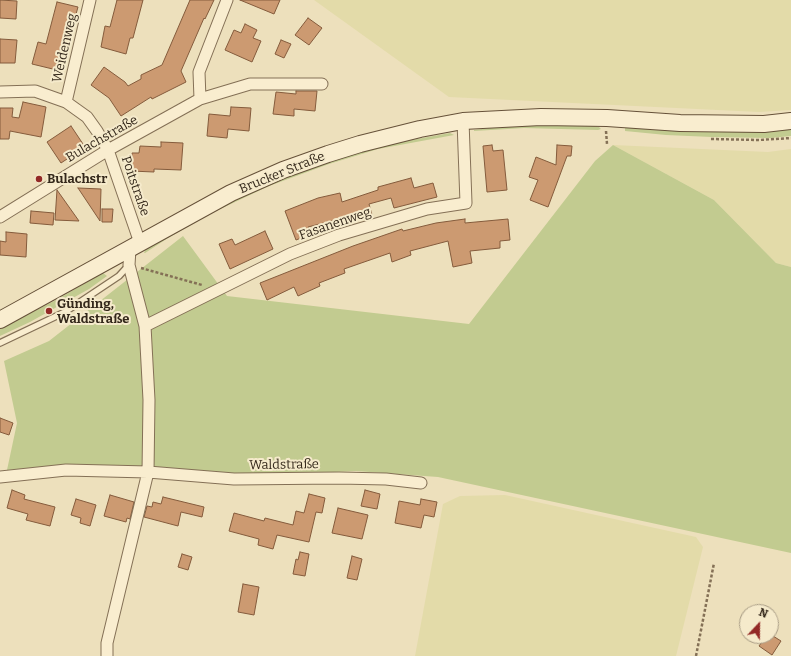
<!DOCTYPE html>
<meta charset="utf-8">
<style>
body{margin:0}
#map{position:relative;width:791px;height:656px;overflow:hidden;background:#ede0bc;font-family:Bitter,serif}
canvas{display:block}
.north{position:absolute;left:739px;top:604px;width:40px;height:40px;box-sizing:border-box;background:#f5eacb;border:1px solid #a89c85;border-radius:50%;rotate:22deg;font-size:11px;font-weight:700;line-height:16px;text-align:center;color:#34281b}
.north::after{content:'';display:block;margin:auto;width:14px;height:18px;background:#932926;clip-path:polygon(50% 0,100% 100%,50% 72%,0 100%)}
</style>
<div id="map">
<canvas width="791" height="656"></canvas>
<div class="north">N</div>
</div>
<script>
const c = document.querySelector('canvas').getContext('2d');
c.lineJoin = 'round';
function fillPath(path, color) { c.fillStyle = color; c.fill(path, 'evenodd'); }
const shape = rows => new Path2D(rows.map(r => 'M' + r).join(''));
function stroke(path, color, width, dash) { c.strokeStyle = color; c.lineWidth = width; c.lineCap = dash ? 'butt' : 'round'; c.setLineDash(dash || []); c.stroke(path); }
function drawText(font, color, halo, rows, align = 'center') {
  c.font = font + ' Bitter,serif'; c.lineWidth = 4; c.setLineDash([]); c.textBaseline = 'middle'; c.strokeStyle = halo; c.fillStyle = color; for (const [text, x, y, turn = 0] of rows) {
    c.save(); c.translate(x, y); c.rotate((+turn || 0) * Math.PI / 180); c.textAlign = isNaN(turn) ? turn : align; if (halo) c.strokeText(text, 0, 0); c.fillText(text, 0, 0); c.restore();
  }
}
fillPath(shape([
 [314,0,791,0,791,110,759,112,449,97],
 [613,145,768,152,791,149,791,267,776,263,714,200],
 [505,495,696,537,703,547,676,656,415,656,443,504,460,496]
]), '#e3dba9');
fillPath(shape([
 [548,125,589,125,599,127,601,129,598,130,524,128,474,131,474,130,497,127],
 [625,126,791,129,791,136,770,138,712,137,666,135,625,131],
 [450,133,454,135,378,149,329,164,269,186,216,211,168,238,145,253,144,253,146,248,219,207,277,180,340,158,406,141],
 [613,145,714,200,776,263,791,267,791,553,438,477,356,471,247,476,73,465,7,470,17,423,4,361,49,341,183,236,227,296,469,324,595,161],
 [103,273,107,276,89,289,30,322,0,336,0,329,56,300]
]), '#c2cb90');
const building = shape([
 [0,0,17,1,16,19,0,18,0,0],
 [117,0,143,0,133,38,130,38,126,54,101,47,105,26,110,27,117,0],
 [190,0,214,0,205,19,204,18,181,71,186,82,152,99,151,97,121,116,109,98,91,85,104,67,125,82,128,86,141,79,141,75,162,65,190,0],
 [240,0,280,0,274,14,240,0],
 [57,2,78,7,69,39,63,37,69,41,61,71,32,64,38,42,46,44,57,2],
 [308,18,322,28,309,45,295,35,308,18],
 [245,24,257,30,253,38,261,41,252,62,225,50,234,30,241,33,245,24],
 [0,39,17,40,15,63,0,63,0,39],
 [281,40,291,44,284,58,275,54,281,40],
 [296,91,317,91,315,111,294,109,294,116,273,114,276,92,296,94,296,91],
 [23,102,46,107,41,137,10,131,9,139,0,139,0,108,13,108,12,117,19,118,23,102],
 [231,107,251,108,249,131,228,129,227,138,207,136,209,114,230,116,231,107],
 [71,126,85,147,61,163,47,142,71,126],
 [161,142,183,143,181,170,154,169,154,172,131,171,132,153,139,153,140,146,161,147,161,142],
 [492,145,493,151,503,150,507,190,487,192,483,146,492,145],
 [557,145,572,146,571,156,567,156,548,207,530,200,538,180,529,177,536,157,556,165,557,145],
 [411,178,414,188,433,183,437,197,394,208,391,198,369,204,372,215,356,220,355,215,308,227,311,234,296,240,285,211,318,198,340,193,342,202,378,190,378,187,411,178],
 [78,188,101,189,100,221,78,188],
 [57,190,79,221,55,220,57,190],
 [102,209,113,209,112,222,102,222,102,209],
 [31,211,54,213,53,225,30,223,31,211],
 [465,219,465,223,508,219,510,240,500,241,500,248,470,251,472,263,453,267,448,241,410,251,411,255,392,262,390,253,344,269,345,273,319,283,320,286,298,296,294,287,267,300,260,283,353,246,402,229,403,231,436,223,465,219],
 [265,231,273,249,230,269,219,244,232,239,235,245,265,231],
 [6,232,27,234,26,257,0,255,0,241,6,242,6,232],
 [0,418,13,423,9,435,0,432,0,418],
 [12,490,25,495,24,499,55,507,50,526,26,520,28,514,7,508,12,490],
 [365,490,380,494,377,509,361,506,365,490],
 [309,494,325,498,322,513,316,512,309,542,277,535,273,549,258,545,259,539,229,531,234,513,264,521,265,518,293,525,296,511,304,513,309,494],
 [110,495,134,502,130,519,127,518,126,522,104,516,110,495],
 [163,497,204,507,202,517,181,512,178,526,144,517,147,506,152,507,153,502,161,504,163,497],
 [76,499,96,505,90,526,80,523,81,518,71,515,76,499],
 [421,499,437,502,434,517,424,515,421,528,395,523,399,501,420,505,421,499],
 [338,508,368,515,362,539,332,533,338,508],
 [300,552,309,554,305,576,293,574,296,559,298,560,300,552],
 [182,554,192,557,188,570,178,567,182,554],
 [352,556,362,559,357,580,347,578,352,556],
 [243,584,259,587,254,615,238,612,243,584],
 [766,636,773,636,781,641,772,655,759,646,766,636]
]);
fillPath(building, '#cc9a71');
stroke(building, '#845b3c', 1);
const service = shape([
 [0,343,65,312,119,276,129,265]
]);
const minor = shape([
 [0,92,35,91,66,102,87,117,97,131,108,150,140,243],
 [200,99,199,72,227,0],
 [66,102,90,0],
 [0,217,108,150,200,99,250,84,322,84],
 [145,326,290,254,339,235,427,209,466,203,463,121],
 [0,477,66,470,148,472,149,400,145,326,129,265,130,249],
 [107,656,107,643,148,472,234,479,339,478,386,479,421,483]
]);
const secondary = shape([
 [0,320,231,193,283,170,328,154,360,144,420,129,463,121,541,117,607,118,680,123,764,124,791,121]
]);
stroke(service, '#847056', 8);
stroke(minor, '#847056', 13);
stroke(secondary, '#665139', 18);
stroke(shape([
 [606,131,607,144],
 [711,139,759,140,791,138],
 [141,268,202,285],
 [696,656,714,563]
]), '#847056', 2.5, [3, 2]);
stroke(service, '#f9edcf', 5.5);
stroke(minor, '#f9edcf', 11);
stroke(secondary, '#f9edcf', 16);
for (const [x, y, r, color] of [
 [39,179,4,"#932926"],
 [49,311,4,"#932926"]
]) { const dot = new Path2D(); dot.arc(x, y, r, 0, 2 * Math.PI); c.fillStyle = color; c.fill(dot); stroke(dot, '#f5eacb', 1.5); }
drawText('13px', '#34281b', '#f5eacb', [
 ["Weidenweg",65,48,-77],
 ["Bulachstraße",102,139,-30],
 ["Brucker Straße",282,173,-22],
 ["Poitstraße",135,186,71],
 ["Fasanenweg",335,224,-19],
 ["Waldstraße",284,465,-1]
]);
drawText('bold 13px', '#34281b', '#f5eacb', [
 ["Bulachstr",47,179],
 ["Günding,",57,304],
 ["Waldstraße",57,319]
], 'left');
</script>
